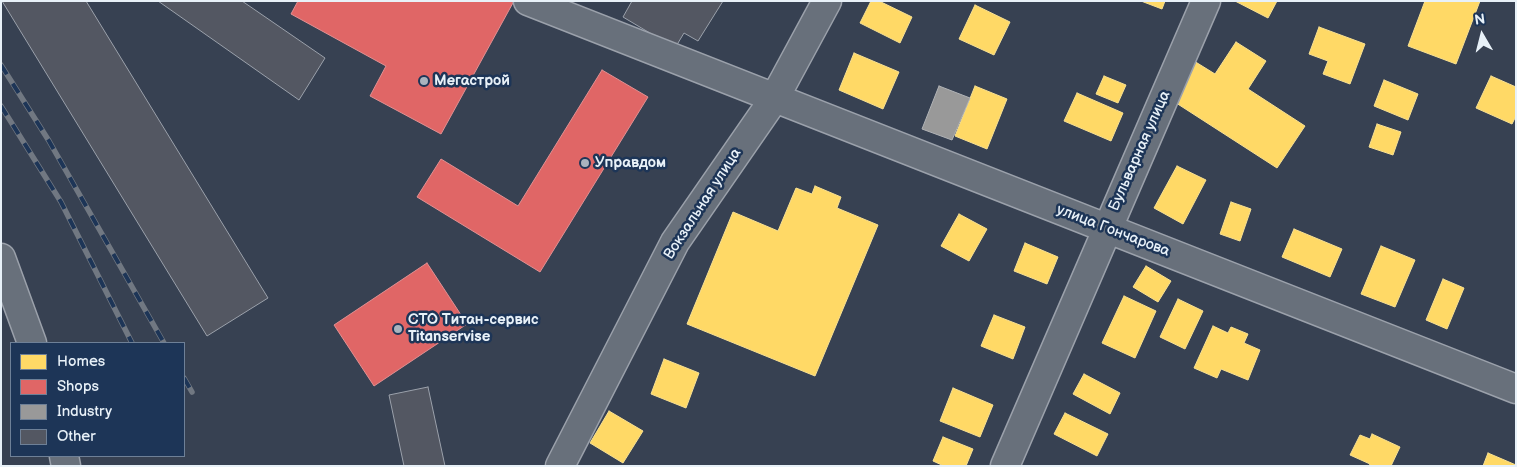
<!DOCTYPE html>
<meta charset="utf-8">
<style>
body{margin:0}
#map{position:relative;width:1517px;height:467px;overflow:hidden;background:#374152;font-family:"Balsamiq Sans",sans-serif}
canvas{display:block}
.frame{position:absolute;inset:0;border:2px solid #e8f1f8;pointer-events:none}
.legend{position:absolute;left:10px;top:342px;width:175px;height:115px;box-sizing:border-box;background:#1d3557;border:1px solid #6e8097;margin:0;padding:6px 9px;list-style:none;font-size:15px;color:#e8f1f8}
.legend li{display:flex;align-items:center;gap:10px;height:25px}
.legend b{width:25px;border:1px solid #6e8097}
.north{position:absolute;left:1457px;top:10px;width:50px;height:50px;-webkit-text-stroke:4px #1d3557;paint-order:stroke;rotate:352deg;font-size:14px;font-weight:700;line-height:20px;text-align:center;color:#e8f1f8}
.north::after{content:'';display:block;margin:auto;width:18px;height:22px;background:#e8f1f8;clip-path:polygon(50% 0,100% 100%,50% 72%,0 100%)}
</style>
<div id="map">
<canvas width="1517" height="467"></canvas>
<div class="frame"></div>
<ul class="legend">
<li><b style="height:14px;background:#ffd966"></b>Homes</li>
<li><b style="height:14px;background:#e06666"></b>Shops</li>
<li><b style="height:14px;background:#999"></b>Industry</li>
<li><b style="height:14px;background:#535762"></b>Other</li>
</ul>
<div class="north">N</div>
</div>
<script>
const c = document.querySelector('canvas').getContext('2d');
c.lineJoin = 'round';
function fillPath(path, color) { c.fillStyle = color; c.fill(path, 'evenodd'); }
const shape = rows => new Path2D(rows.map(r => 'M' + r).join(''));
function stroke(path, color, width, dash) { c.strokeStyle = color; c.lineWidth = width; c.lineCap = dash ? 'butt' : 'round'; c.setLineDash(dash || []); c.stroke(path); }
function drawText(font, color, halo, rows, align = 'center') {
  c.font = font + ' "Balsamiq Sans",sans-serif'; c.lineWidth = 5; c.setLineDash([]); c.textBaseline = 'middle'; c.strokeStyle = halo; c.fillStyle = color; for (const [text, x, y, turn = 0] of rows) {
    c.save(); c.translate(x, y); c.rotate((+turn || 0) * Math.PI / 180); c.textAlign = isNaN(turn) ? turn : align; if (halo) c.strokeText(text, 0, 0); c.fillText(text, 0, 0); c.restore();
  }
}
const homes = shape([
 [871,1,879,1,912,17,900,43,860,23,871,1],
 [1141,1,1165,1,1162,9,1141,1],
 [1235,1,1277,1,1268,18,1235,1],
 [1425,1,1480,1,1456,64,1408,46,1425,1],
 [975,5,1010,22,994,55,959,39,975,5],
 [1319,27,1365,44,1350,84,1323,74,1328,61,1309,54,1319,27],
 [1236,42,1266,61,1248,89,1305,126,1277,168,1170,99,1194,61,1215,74,1236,42],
 [854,53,899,72,883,109,839,90,854,53],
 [1104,76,1126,85,1118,103,1096,94,1104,76],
 [1491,76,1516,87,1516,116,1512,124,1476,108,1491,76],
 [1384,80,1418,94,1408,120,1374,106,1384,80],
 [975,86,1007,99,987,149,955,136,975,86],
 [1077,93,1123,113,1111,141,1064,121,1077,93],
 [1377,124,1401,132,1393,155,1369,147,1377,124],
 [1177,166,1206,180,1183,224,1154,208,1177,166],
 [815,186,841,197,837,208,878,225,815,376,687,324,733,212,778,231,796,188,812,194,815,186],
 [1231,202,1251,209,1240,241,1220,234,1231,202],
 [959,214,987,229,969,261,941,246,959,214],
 [1294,229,1342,249,1330,277,1282,257,1294,229],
 [1025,243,1058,257,1047,284,1014,271,1025,243],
 [1381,246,1415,260,1395,307,1361,294,1381,246],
 [1146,266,1171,281,1158,302,1133,287,1146,266],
 [1443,279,1464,288,1447,329,1426,320,1443,279],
 [1124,296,1156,311,1135,358,1102,343,1124,296],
 [1178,299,1203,311,1185,349,1160,337,1178,299],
 [994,315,1025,327,1013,359,981,346,994,315],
 [1213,326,1228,333,1231,327,1248,334,1244,343,1260,350,1248,380,1221,369,1217,378,1194,368,1213,326],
 [664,359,699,373,686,408,651,394,664,359],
 [1084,374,1120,393,1110,414,1073,394,1084,374],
 [953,388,993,405,980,437,940,421,953,388],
 [609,411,643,431,623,463,590,443,609,411],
 [1065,413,1108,434,1097,456,1054,434,1065,413],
 [1372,434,1400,447,1391,466,1369,466,1370,464,1350,455,1360,435,1370,439,1372,434],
 [943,437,973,449,966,466,944,466,933,461,943,437],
 [1488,453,1516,465,1516,466,1483,466,1488,453]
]);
fillPath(homes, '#ffd966');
stroke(homes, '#f8e092', 1);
const shops = shape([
 [298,1,514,1,441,134,370,96,386,66,291,14,298,1],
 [602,70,648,97,540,272,417,197,441,159,518,206,602,70],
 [427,263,467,324,374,386,334,325,427,263]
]);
fillPath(shops, '#e06666');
stroke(shops, '#e29092', 1);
const industry = shape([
 [939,86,970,98,952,140,922,129,939,86]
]);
fillPath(industry, '#999');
stroke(industry, '#b1b3b6', 1);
const building = shape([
 [2,1,86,1,268,298,207,336,2,1],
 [158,1,242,1,325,58,299,100,158,1],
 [632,1,723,1,698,41,684,33,675,48,623,17,632,1],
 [428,387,445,466,404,466,389,395,428,387]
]);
fillPath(building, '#535762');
stroke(building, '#9ba1ab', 1);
const minor = shape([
 [528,1,1516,389],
 [1,258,32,343],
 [64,456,66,466],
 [560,466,675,242,774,99,827,1],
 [1005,466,1206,1]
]);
stroke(minor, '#9ba1ab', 31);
stroke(minor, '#68707b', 28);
const rail = shape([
 [1,65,49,141,164,343],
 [1,106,61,202,132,343],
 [184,378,192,392]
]);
stroke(rail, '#717882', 5.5);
stroke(rail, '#1d3557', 4, [11]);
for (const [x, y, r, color] of [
 [424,81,5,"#aab3be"],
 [585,163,5,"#aab3be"],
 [398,329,5,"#aab3be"]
]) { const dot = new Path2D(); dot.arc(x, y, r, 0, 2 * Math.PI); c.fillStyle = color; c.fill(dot); stroke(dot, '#1d3557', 2); }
drawText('bold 15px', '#e8f1f8', '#1d3557', [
 ["Мегастрой",434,81],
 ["Управдом",595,163],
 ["СТО Титан-сервис",408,320],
 ["Titanservise",408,337]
], 'left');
drawText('15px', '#e8f1f8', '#1d3557', [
 ["Бульварная улица",1140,151,-66],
 ["Вокзальная улица",703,204,-57],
 ["улица Гончарова",1113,231,21]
]);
</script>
